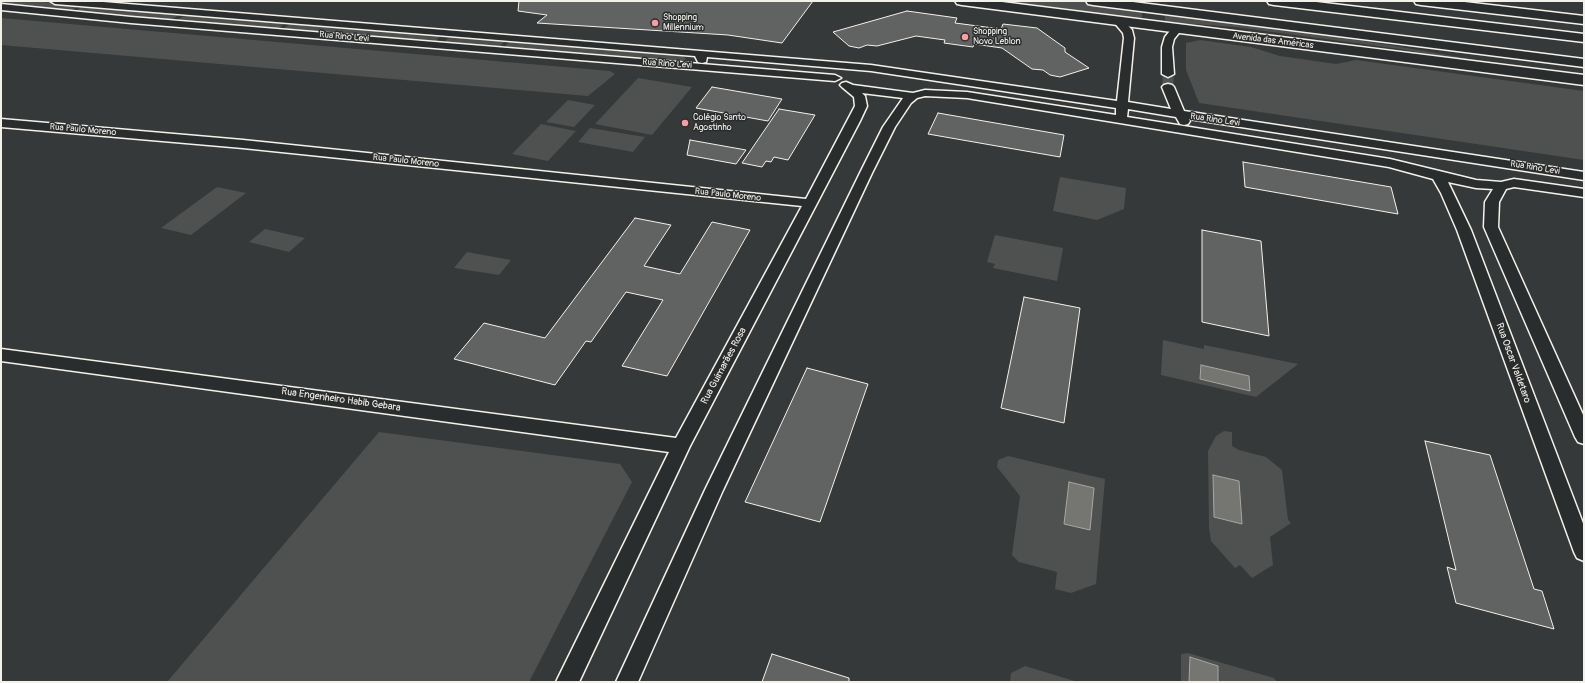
<!DOCTYPE html>
<meta charset="utf-8">
<style>
body{margin:0}
#map{position:relative;width:1585px;height:683px;overflow:hidden;background:#363939;font-family:Pangolin,sans-serif}
canvas{display:block}
.frame{position:absolute;inset:0;border:2px solid #f4f1e8;pointer-events:none}
</style>
<div id="map">
<canvas width="1585" height="683"></canvas>
<div class="frame"></div>
</div>
<script>
const c = document.querySelector('canvas').getContext('2d');
c.lineJoin = 'round';
function fillPath(path, color) { c.fillStyle = color; c.fill(path, 'evenodd'); }
const shape = rows => new Path2D(rows.map(r => 'M' + r).join(''));
function stroke(path, color, width, dash) { c.strokeStyle = color; c.lineWidth = width; c.lineCap = dash ? 'butt' : 'round'; c.setLineDash(dash || []); c.stroke(path); }
function drawText(font, color, halo, rows, align = 'center') {
  c.font = font + ' Pangolin,sans-serif'; c.lineWidth = 3; c.setLineDash([]); c.textBaseline = 'middle'; c.strokeStyle = halo; c.fillStyle = color; for (const [text, x, y, turn = 0] of rows) {
    c.save(); c.translate(x, y); c.rotate((+turn || 0) * Math.PI / 180); c.textAlign = isNaN(turn) ? turn : align; if (halo) c.strokeText(text, 0, 0); c.fillText(text, 0, 0); c.restore();
  }
}
fillPath(shape([
 [1,1,35,1,79,6,68,12,1,4],
 [1000,1,1078,1,1105,4,1250,23,1401,47,1511,66,1448,58,1400,49,1235,27,1165,22,1165,14,1142,11,1142,19],
 [83,6,180,14,170,21,72,13],
 [185,15,286,23,277,29,176,21],
 [1,18,610,71,615,74,588,96,1,45],
 [291,23,442,35,437,39,437,43,282,30],
 [452,36,505,41,499,48,446,44,446,40],
 [1200,40,1251,47,1280,56,1336,64,1356,60,1584,91,1584,160,1199,103,1186,70,1186,43],
 [513,41,682,55,686,59,681,62,505,47,508,43],
 [638,78,692,87,652,135,595,124],
 [568,100,595,105,574,127,546,122],
 [541,124,576,131,548,161,512,154],
 [590,128,645,137,633,152,578,142],
 [1060,177,1126,188,1124,209,1097,220,1053,211],
 [217,187,246,193,191,235,161,228],
 [265,229,305,238,289,252,249,242],
 [995,235,1063,248,1057,281,993,268,995,264,987,262],
 [467,252,511,260,499,275,454,268],
 [1163,340,1204,349,1204,345,1298,364,1256,397,1161,375],
 [1224,431,1232,432,1232,446,1239,450,1266,457,1282,470,1288,520,1291,523,1270,537,1273,565,1252,578,1240,565,1235,568,1211,541,1209,528,1208,451,1216,436],
 [379,432,620,464,632,482,529,682,167,682],
 [1008,456,1105,479,1096,584,1071,593,1055,589,1057,572,1019,562,1012,555,1020,496,997,467,998,460],
 [1188,653,1274,678,1277,682,1181,682,1181,654],
 [1025,666,1078,682,1010,682,1011,673]
]), '#4e514f');
const water = shape([
 [1201,365,1249,376,1250,391,1200,379,1201,365],
 [1213,475,1239,481,1242,524,1214,517,1213,475],
 [1069,482,1094,488,1090,530,1064,524,1069,482],
 [1190,657,1218,666,1218,682,1189,682,1190,657]
]);
fillPath(water, '#757572');
stroke(water, '#a8a7a1', 1);
const building = shape([
 [519,1,813,1,782,43,728,35,537,23,547,15,518,11,519,1],
 [907,11,957,18,955,23,1001,29,1003,24,1037,28,1065,48,1065,52,1089,68,1060,77,1050,75,1043,70,1032,69,1002,48,974,44,973,47,944,43,945,40,916,36,877,46,867,45,859,48,849,46,833,32,907,11],
 [712,87,782,99,768,121,696,108,712,87],
 [779,109,815,115,788,160,774,157,771,162,766,161,762,167,742,163,779,109],
 [938,113,1064,135,1060,157,928,134,938,113],
 [690,140,746,150,736,164,687,155,690,140],
 [1243,162,1391,187,1398,214,1245,187,1243,162],
 [635,218,671,225,644,266,680,274,712,222,750,230,667,376,622,366,663,300,626,292,591,342,586,341,555,385,454,359,484,323,545,338,635,218],
 [1202,230,1261,241,1269,336,1202,322,1202,230],
 [1024,297,1080,308,1064,423,1001,408,1024,297],
 [807,368,868,384,820,522,745,502,807,368],
 [1425,441,1490,455,1534,589,1542,591,1554,629,1456,603,1447,567,1456,570,1425,441],
 [772,654,849,678,849,682,762,682,772,654]
]);
fillPath(building, '#616362');
stroke(building, '#f4f1e8', 1);
stroke(shape([
 [1168,74,1168,87]
]), '#525553', 11, [11, 5.5]);
const street = shape([
 [50,1,91,1,871,65,1117,101,1124,38,1123,33,1113,21,1118,18,1122,19,1132,30,1134,38,1128,102,1171,109,1162,87,1164,85,1168,84,1172,85,1174,87,1184,111,1584,172,1584,180,1189,119,1190,121,1188,124,1184,125,1180,124,1176,117,1128,109,1127,117,1390,159,1476,180,1501,182,1514,179,1584,189,1584,197,1514,187,1506,189,1499,202,1498,227,1584,417,1584,444,1578,442,1575,437,1484,227,1485,202,1493,189,1476,188,1448,182,1471,230,1584,526,1584,561,1577,558,1574,552,1457,230,1441,193,1433,179,1389,167,967,98,925,96,917,98,911,103,895,127,872,173,723,490,638,682,616,682,705,490,860,173,883,127,903,98,862,93,865,96,867,106,860,121,690,446,579,682,556,682,669,452,1,361,1,349,676,438,802,206,243,148,1,127,1,119,243,140,806,199,855,106,854,97,842,87,840,85,842,83,846,82,853,85,913,93,925,90,967,92,1116,115,1116,108,871,71,707,57,706,62,702,63,698,62,695,56,55,4,50,1],
 [1,4,131,17,835,75,841,78,835,81,131,23,1,10,1,4],
 [1177,26,1182,29,1174,39,1172,47,1174,74,1168,77,1162,74,1162,47,1165,37,1173,27,1177,26]
]);
const secondary = shape([
 [955,1,994,1,1584,75,1584,85,962,5,957,4,955,1],
 [1414,1,1456,1,1584,16,1584,24,1421,5,1416,4,1414,1]
]);
const highway = shape([
 [1086,1,1125,1,1584,59,1584,67,1093,5,1088,4,1086,1],
 [1267,1,1308,1,1584,34,1584,42,1274,5,1269,4,1267,1]
]);
stroke(street, '#f4f1e8', 3);
stroke(secondary, '#f4f1e8', 3);
stroke(highway, '#f4f1e8', 3);
fillPath(street, '#2a2d2e');
fillPath(secondary, '#2a2d2e');
fillPath(highway, '#2a2d2e');
for (const [x, y, r, color] of [
 [655,23,4,"#ff9aa2"],
 [965,37,4,"#ff9aa2"],
 [685,123,4,"#ff9aa2"]
]) { const dot = new Path2D(); dot.arc(x, y, r, 0, 2 * Math.PI); c.fillStyle = color; c.fill(dot); stroke(dot, '#2a2d2e', 1.5); }
drawText('9px', '#f4f1e8', '#2a2d2e', [
 ["Shopping",663,18],
 ["Millennium",663,28],
 ["Shopping",973,32],
 ["Novo Leblon",973,42],
 ["Colégio Santo",693,118],
 ["Agostinho",693,128]
], 'left');
drawText('9px', '#f4f1e8', '#2a2d2e', [
 ["Rua Rino Levi",344,37,5],
 ["Avenida das Américas",1273,41,7],
 ["Rua Rino Levi",667,64,4],
 ["Rua Rino Levi",1215,120,8],
 ["Rua Paulo Moreno",83,130,5],
 ["Rua Paulo Moreno",406,161,6],
 ["Rua Rino Levi",1535,168,9],
 ["Rua Paulo Moreno",728,195,6]
]);
drawText('10px', '#f4f1e8', '#2a2d2e', [
 ["Rua Oscar Valdetaro",1513,363,70],
 ["Rua Guimarães Rosa",724,366,-62],
 ["Rua Engenheiro Habib Gebara",341,400,8]
]);
</script>
